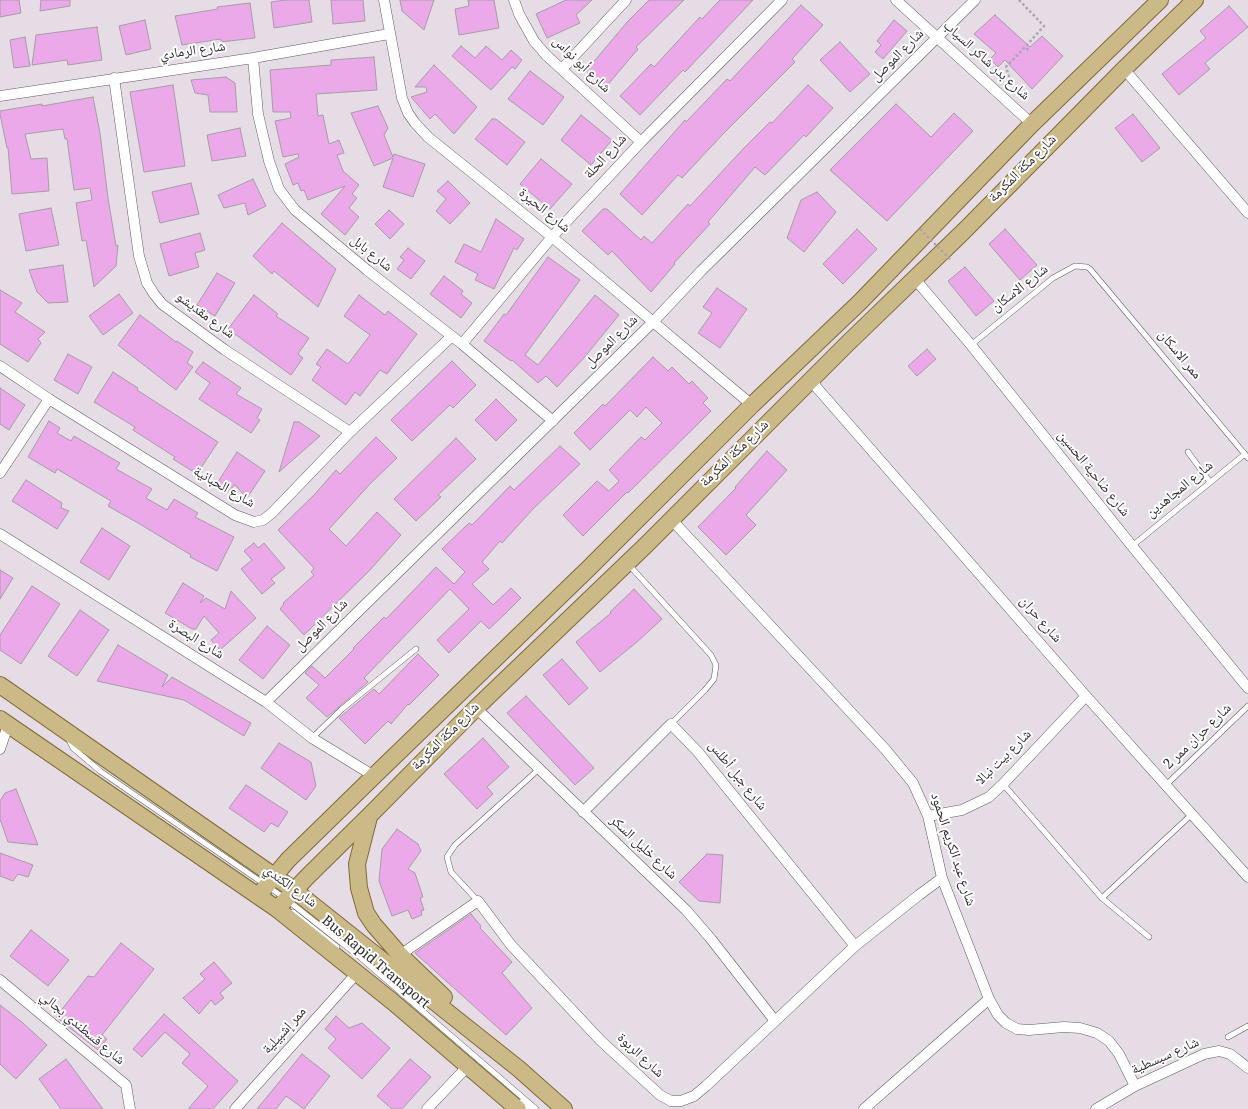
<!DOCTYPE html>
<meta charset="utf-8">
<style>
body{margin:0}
canvas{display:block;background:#e6dce5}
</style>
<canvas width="1248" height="1109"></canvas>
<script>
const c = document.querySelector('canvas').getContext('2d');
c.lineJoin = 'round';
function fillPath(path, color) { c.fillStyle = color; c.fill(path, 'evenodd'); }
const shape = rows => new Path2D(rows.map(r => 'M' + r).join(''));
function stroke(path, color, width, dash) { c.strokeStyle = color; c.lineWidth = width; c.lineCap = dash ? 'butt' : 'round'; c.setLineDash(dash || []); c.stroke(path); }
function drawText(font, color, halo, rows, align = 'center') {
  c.font = font + ' Georgia,"Noto Naskh Arabic",serif'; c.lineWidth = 4; c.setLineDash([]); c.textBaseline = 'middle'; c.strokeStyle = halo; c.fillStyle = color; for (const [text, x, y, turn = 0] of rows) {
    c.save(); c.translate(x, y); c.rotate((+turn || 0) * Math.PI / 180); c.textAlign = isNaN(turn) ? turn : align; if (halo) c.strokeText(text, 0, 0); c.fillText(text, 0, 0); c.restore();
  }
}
const building = shape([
 [0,0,19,0,21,13,0,17,0,0],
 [41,0,70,0,70,6,40,11,41,0],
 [285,0,309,0,312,22,274,28,271,2,285,0],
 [331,0,363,0,365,21,333,24,331,0],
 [400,0,434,0,424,30,402,11,400,0],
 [468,0,494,0,499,28,459,35,455,9,469,6,468,0],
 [566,0,592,0,576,15,580,23,547,38,536,14,566,0],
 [649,0,684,0,636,47,638,49,605,88,586,71,628,21,649,0],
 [720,0,753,0,685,72,683,70,640,115,620,96,651,64,654,67,700,17,702,19,720,0],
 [250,3,255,38,221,42,221,39,182,45,175,16,218,9,217,7,250,3],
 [801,5,823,25,792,59,795,62,724,133,682,178,678,175,642,215,620,194,685,120,686,122,727,79,730,81,801,5],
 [1229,6,1248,27,1205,63,1210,69,1179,95,1162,74,1206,38,1200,31,1229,6],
 [995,15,1030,47,1042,36,1063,56,1032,89,1005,60,998,67,990,59,996,53,974,34,995,15],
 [145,20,151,49,126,55,119,26,145,20],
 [894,20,907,31,883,59,875,52,881,45,877,41,894,20],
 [97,27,102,60,68,65,67,60,32,65,36,35,97,27],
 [25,37,30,66,14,68,10,40,25,37],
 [840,42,870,74,850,92,820,60,840,42],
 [461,46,475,58,486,46,502,60,511,50,522,60,515,69,512,67,491,90,452,56,461,46],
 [374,57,377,90,316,94,318,116,323,115,329,144,339,140,344,153,337,155,343,171,359,185,352,194,357,198,349,208,359,217,345,235,321,214,345,186,308,200,304,190,301,191,298,183,293,185,285,164,299,157,298,154,283,157,275,121,291,118,290,112,273,112,270,70,331,65,331,60,374,57],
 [434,65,477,107,454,134,435,114,430,119,411,97,427,92,426,87,415,87,434,65],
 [530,71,564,97,543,125,508,99,530,71],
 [226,77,235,83,237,112,210,112,208,95,195,93,191,80,226,77],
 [173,85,185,166,144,172,130,92,173,85],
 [808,85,833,108,806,137,804,135,765,175,755,167,708,222,710,224,674,263,675,264,651,292,612,251,608,255,582,231,603,209,607,209,641,240,644,236,652,243,688,204,690,206,743,149,770,122,772,123,808,85],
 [93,97,100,133,108,198,116,246,118,245,116,266,94,287,86,240,82,241,76,203,92,200,90,188,74,190,67,139,65,139,63,129,25,134,31,159,47,158,49,191,12,194,8,148,7,148,0,114,0,111,42,104,42,106,93,97],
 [896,104,931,137,954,113,973,131,887,221,830,170,896,104],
 [378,106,388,128,384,135,393,157,394,154,425,164,413,197,383,187,393,158,374,166,351,113,378,106],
 [1133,114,1160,148,1142,162,1115,128,1133,114],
 [581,115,612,140,591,165,561,140,581,115],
 [492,119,496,119,525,142,507,165,475,139,492,119],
 [240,128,246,156,212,161,207,135,240,128],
 [541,159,572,184,550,209,520,184,541,159],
 [253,179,266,206,248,215,245,203,224,208,218,195,253,179],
 [448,181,470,203,450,224,436,211,446,199,437,191,448,181],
 [191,183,199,214,160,223,152,192,191,183],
 [817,192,836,212,804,252,787,238,801,200,817,192],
 [51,208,59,245,26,251,19,214,51,208],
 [389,210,404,224,390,239,375,224,389,210],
 [496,219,524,239,517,250,514,248,494,289,475,280,478,274,455,262,464,244,481,252,496,219],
 [282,223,336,269,318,307,274,271,272,274,253,256,282,223],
 [857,229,877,249,843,284,823,264,857,229],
 [1005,229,1037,265,1020,280,989,244,1005,229],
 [200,233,205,250,195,253,199,267,169,276,160,244,200,233],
 [408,248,425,261,411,279,397,269,404,260,400,257,408,248],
 [548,257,580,280,525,355,538,365,595,295,619,315,583,359,557,387,546,376,538,383,512,360,511,361,484,341,504,314,506,315,548,257],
 [63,265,68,302,48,303,37,292,29,270,63,265],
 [965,267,994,301,976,316,948,281,965,267],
 [217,273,235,283,215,316,197,305,217,273],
 [444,276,463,291,461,294,472,303,461,318,430,294,444,276],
 [717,288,747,309,720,348,698,333,712,313,703,307,717,288],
 [0,290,22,303,15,312,45,332,38,339,41,343,28,362,0,344,0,290],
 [119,294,133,313,103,335,89,316,119,294],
 [254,295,278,314,276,316,309,338,298,354,303,358,291,375,228,329,254,295],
 [359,295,385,315,388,311,417,334,387,374,380,370,360,396,355,392,346,405,312,380,321,367,316,364,327,349,348,364,370,335,344,316,359,295],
 [140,315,176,342,177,341,193,352,187,363,193,367,176,390,118,345,140,315],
 [927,349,936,359,917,376,908,366,927,349],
 [68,354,92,367,78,394,54,380,68,354],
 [653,357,668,371,672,367,689,384,692,381,708,398,703,403,711,411,628,493,627,492,583,536,563,515,597,481,609,491,619,481,609,470,641,437,645,440,662,423,646,407,637,417,630,410,590,450,574,433,603,404,605,406,653,357],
 [452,361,476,385,453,408,450,405,412,441,391,420,452,361],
 [203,362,241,388,236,394,262,409,257,418,260,420,251,433,199,399,210,383,195,372,203,362],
 [113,372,138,388,137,390,218,442,197,474,173,459,175,457,133,430,135,427,94,402,113,372],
 [0,388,25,405,9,430,0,424,0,388],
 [496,399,517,420,496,441,475,420,496,399],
 [49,421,60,428,57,433,71,441,74,436,120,463,116,469,152,489,146,498,167,510,174,499,198,513,195,517,234,537,217,571,190,557,191,555,138,523,108,506,111,501,57,469,55,473,28,457,49,421],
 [294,422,299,422,320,436,279,472,294,422],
 [376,437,397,458,371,483,329,529,346,546,377,512,401,535,370,570,304,635,280,609,284,604,283,603,314,575,311,572,314,568,278,530,315,494,336,470,340,474,376,437],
 [456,438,476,459,438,495,441,497,416,521,394,499,456,438],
 [560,446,580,464,534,508,502,543,500,541,482,562,489,569,472,584,493,605,511,588,521,598,505,614,489,629,481,621,449,653,437,640,469,609,450,589,364,678,368,682,327,717,306,698,319,685,305,673,312,666,325,678,354,649,353,648,384,617,386,619,436,567,454,584,465,572,442,549,469,523,472,525,510,486,514,490,560,446],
 [767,451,787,470,746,515,756,525,726,555,698,527,736,488,735,487,767,451],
 [237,452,265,471,247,498,235,485,227,492,216,485,237,452],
 [26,480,62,503,61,508,69,511,57,529,12,501,26,480],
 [102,528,130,546,109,580,80,562,102,528],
 [254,543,258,548,264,543,285,568,271,579,275,583,262,594,241,569,252,560,244,551,254,543],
 [0,570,13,578,0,599,0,570],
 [183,583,204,596,200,603,206,598,225,609,231,591,256,618,220,650,211,640,219,633,204,616,196,629,192,629,165,613,183,583],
 [32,586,60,604,21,664,0,650,0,635,32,586],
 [634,589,662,619,637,642,600,672,576,642,611,613,610,612,634,589],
 [80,610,109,630,77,676,48,656,80,610],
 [267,626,290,645,263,679,239,660,267,626],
 [118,645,168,675,162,687,172,677,251,723,244,736,184,700,97,681,118,645],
 [418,654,439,675,409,705,408,704,391,724,388,721,365,744,339,718,374,689,379,694,418,654],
 [562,659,588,688,569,705,543,675,562,659],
 [526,696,594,768,575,785,507,713,526,696],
 [483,738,509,767,487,787,493,794,477,809,444,774,483,738],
 [279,743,311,762,316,786,306,800,261,768,279,743],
 [246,785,288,812,278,827,271,823,264,832,229,808,246,785],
 [16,789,38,845,8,842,0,819,0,801,5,793,16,789],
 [397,829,418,844,421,851,408,869,415,873,423,897,420,898,424,910,421,911,422,915,412,919,408,910,392,916,379,881,382,849,397,829],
 [0,853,33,865,28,877,18,874,13,881,0,876,0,853],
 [707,854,723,855,720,903,699,901,679,882,707,854],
 [471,914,481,926,480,928,512,962,502,973,532,1008,506,1035,415,953,471,914],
 [31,930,69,960,48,986,10,956,31,930],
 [121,943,154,969,102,1035,107,1039,98,1050,56,1017,88,976,94,977,121,943],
 [214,962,232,983,220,993,224,998,215,1005,211,1000,199,1014,183,998,205,979,200,974,214,962],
 [0,1005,23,1023,47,1045,16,1079,0,1064,0,1005],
 [164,1014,238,1081,213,1109,188,1109,208,1086,182,1063,190,1054,165,1032,142,1057,133,1049,164,1014],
 [336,1016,349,1028,362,1023,390,1048,362,1079,328,1048,336,1039,325,1029,336,1016],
 [302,1054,330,1076,304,1109,286,1096,276,1109,257,1109,302,1054],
 [66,1059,103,1109,61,1109,39,1079,66,1059],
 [410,1059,431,1077,402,1109,392,1109,377,1096,410,1059]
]);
fillPath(building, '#eba9ea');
stroke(building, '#a69da5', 1);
const lane = shape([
 [971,345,1053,278,1075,266,1087,267,1090,269,1248,458],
 [1188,452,1210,482],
 [1132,546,1245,454],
 [629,565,711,655,716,665,714,679,705,690,671,724],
 [312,738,342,709,416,649],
 [69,740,73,748,100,771,286,899,320,926,361,958,536,1109],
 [1003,784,1102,898,1149,937],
 [1166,785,1248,706],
 [1102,898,1191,815],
 [478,901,451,872,447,857,455,845,539,769],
 [293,912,337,947],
 [1228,1037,1248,1026],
 [521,1102,529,1109]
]);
const street = shape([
 [384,0,402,98,408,113,415,123,428,137,552,237,752,405],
 [514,0,519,14,534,41,546,55,641,142],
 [896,0,1032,124],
 [253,58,258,114,269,161,279,189,295,210,367,270,462,344,553,421],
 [562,69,626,0],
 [1124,69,1248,213],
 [114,78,139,256,147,283,154,294,162,304,225,350,350,432],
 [0,96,253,58,389,34],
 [915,279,971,345,1132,546,1248,688],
 [462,344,552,237,641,142,782,0],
 [0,366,49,399,235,515,254,522,263,520,272,513,350,432,452,336],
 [811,381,1086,696,1248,877],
 [0,473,49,399],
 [671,519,885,749,913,783,928,816,942,878,989,999,998,1015,1006,1023,1017,1029,1029,1030,1064,1027,1080,1028,1097,1033,1109,1041,1119,1054,1135,1086],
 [0,534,266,702,312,738,374,776],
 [266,702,653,322,701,271,975,0],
 [476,708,686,910,711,939,775,1021],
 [0,749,8,725],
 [583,812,671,724,698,752,855,946],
 [928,816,962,810,989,797,1003,784,1086,696],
 [400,955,478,901,511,945,601,1041,660,1095,671,1101,681,1101,694,1096,706,1086,855,946,919,895,942,878],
 [0,980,126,1085,130,1109],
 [235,1109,357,973],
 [427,1109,468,1066],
 [864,1109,989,999],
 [1096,1109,1135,1086,1204,1054,1219,1051,1230,1054,1248,1068]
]);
const primary = shape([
 [0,685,294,890,519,1069,564,1109],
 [0,719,277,909,393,1002,518,1109],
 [369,817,357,864,359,888,366,913,374,925,400,955,444,997],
 [258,896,288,860,374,776,590,567,752,405,860,302,1032,124,1160,0],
 [277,909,307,877,369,816,476,708,645,546,847,344,964,231,1124,69,1195,0]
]);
stroke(lane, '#635b63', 6);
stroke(street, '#635b63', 11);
stroke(primary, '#7f6b35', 18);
stroke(shape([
 [1019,0,1044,26,1025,47],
 [1009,77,1006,67,1025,47,1028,50]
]), '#aca4ab', 2.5, [2.5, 2.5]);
stroke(lane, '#fff', 5);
stroke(street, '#fff', 10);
stroke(primary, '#cbba87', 16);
stroke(shape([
 [920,229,951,260]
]), '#aca4ab', 2.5, [2.5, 2.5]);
drawText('14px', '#312d31', '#fff', [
 ["شارع الرمادي",193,53,-8],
 ["شارع الموصل",899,57,-45],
 ["شارع بدر شاكر السياب",985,62,42],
 ["شارع أبو نواس",580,66,44],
 ["شارع الحلة",607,158,-47],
 ["شارع مكة المكرمة",1024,170,-45],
 ["شارع الحيرة",543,212,39],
 ["شارع بابل",370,255,39],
 ["شارع الاسكان",1021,290,-38],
 ["شارع مقديشو",204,317,36],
 ["شارع الموصل",613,343,-45],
 ["ممر الاسكان",1178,356,50],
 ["شارع مكة المكرمة",736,455,-44],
 ["شارع ضاحية الحسين",1092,475,51],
 ["شارع الحبانية",223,489,30],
 ["شارع المجاهدين",1181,491,-39],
 ["شارع حران",1039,621,49],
 ["شارع الموصل",323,627,-45],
 ["شارع البصرة",195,641,32],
 ["شارع مكة المكرمة",447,738,-45],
 ["شارع حران ممر 2",1199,738,-44],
 ["شارع بيت نبالا",1005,759,-45],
 ["شارع جبل أطلس",736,777,51],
 ["شارع خليل السكر",642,849,43],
 ["شارع عبد الكريم الحمود",951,850,72],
 ["شارع الكندي",289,888,36],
 ["Bus Rapid Transport",374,964,40],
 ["شارع قسطندي بجالي",81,1030,40],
 ["ممر إشبيلية",286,1032,-48],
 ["شارع الربوة",639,1057,43],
 ["شارع سبسطية",1166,1058,-24]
]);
</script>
